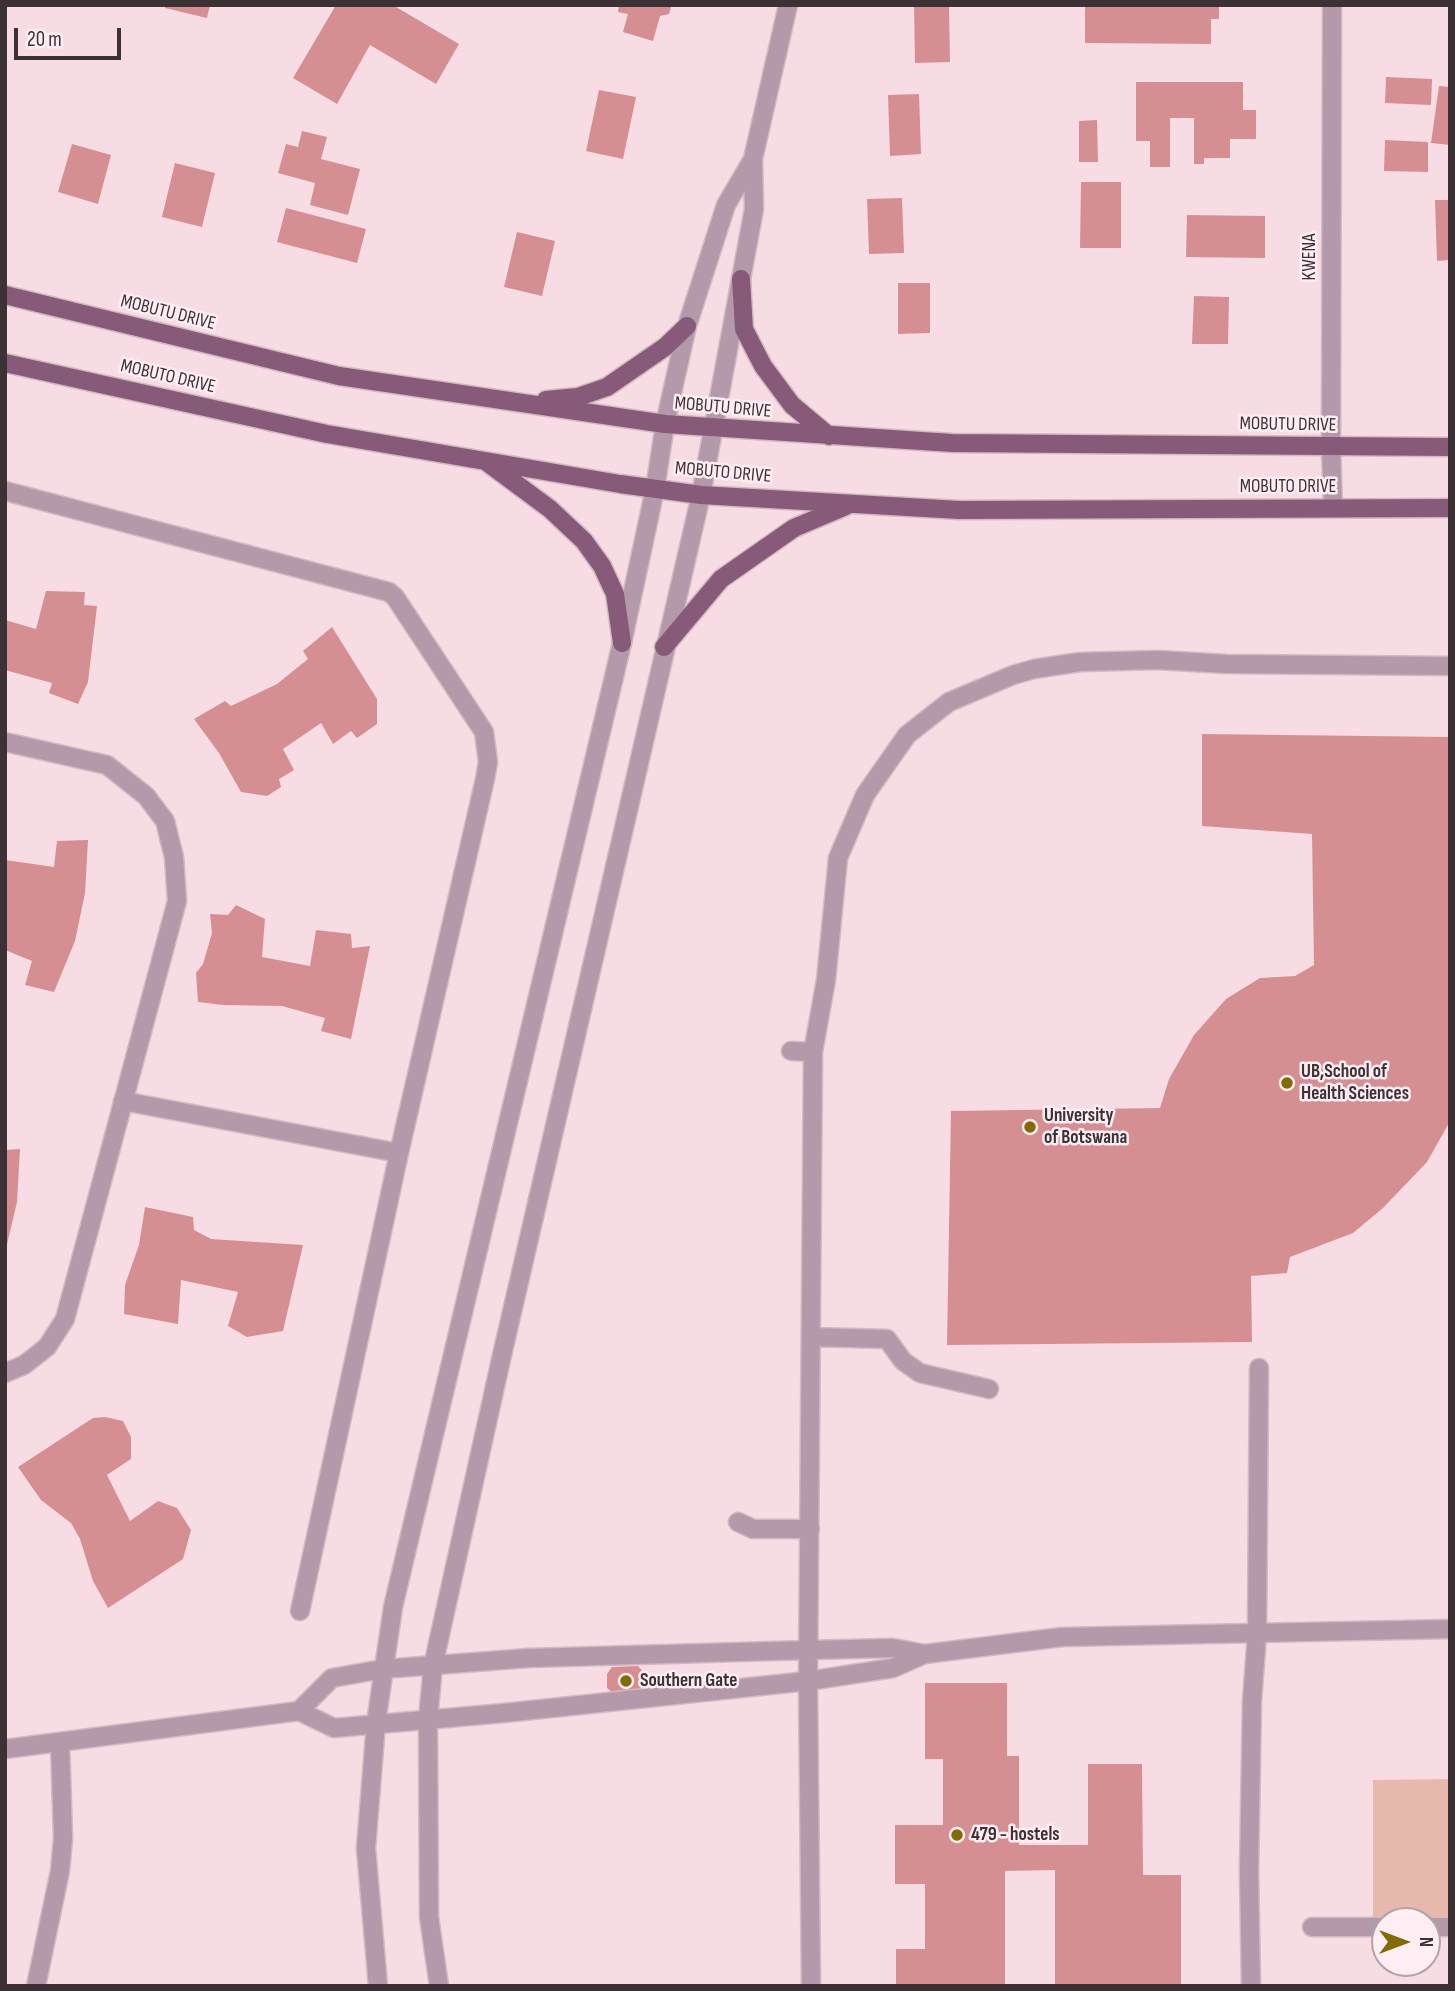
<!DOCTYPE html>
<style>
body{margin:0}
#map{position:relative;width:1455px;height:1991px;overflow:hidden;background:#f8dce4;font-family:"Sofia Sans Condensed",sans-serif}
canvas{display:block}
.frame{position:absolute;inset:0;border:7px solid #3c3135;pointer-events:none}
.north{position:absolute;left:1371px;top:1907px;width:70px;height:70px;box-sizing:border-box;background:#feedf2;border:2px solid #b0a2a6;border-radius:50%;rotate:90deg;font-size:19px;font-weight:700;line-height:28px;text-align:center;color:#3c3135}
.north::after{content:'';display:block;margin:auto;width:24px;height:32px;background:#826b05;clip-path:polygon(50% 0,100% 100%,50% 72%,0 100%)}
.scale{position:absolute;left:14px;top:28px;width:107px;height:32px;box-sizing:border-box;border:4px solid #3c3135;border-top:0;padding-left:9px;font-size:21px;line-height:24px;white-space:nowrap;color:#3c3135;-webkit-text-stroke:5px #feedf2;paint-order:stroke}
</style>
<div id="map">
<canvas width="1455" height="1991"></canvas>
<div class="frame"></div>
<div class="north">N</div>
<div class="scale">20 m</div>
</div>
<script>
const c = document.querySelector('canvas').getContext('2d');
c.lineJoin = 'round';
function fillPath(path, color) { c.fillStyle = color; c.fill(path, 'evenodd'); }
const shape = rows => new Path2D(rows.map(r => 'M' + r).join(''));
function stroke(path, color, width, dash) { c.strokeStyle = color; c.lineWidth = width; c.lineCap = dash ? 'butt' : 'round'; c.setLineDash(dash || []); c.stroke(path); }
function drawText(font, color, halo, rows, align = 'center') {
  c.font = font + ' "Sofia Sans Condensed",sans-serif'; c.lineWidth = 5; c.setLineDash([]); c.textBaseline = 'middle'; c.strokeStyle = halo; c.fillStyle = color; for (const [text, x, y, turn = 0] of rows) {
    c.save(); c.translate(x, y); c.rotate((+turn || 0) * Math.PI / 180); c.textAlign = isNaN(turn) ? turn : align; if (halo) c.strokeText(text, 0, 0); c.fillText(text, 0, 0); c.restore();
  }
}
fillPath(shape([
 [1450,1779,1450,1923,1385,1921,1373,1923,1373,1780]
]), '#e6b9ac');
fillPath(shape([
 [165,5,210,5,207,18,165,8],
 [336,5,397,5,396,7,459,44,436,84,370,45,337,104,293,78],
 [619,5,671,5,671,7,669,14,660,16,653,41,623,32,628,14,618,12],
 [1085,5,1219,5,1219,19,1211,19,1211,44,1085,43],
 [914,6,949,6,950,62,915,63],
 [1386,77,1432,79,1431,105,1385,103],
 [1136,82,1243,82,1243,110,1256,110,1256,139,1230,139,1230,158,1204,158,1204,164,1194,164,1194,118,1170,118,1170,167,1150,167,1150,141,1136,141],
 [1439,86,1450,87,1450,145,1431,143],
 [599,90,636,97,623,159,586,151],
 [919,94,921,154,890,156,888,95],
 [1097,120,1098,162,1079,162,1079,121],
 [302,131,327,137,321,159,360,169,348,215,310,205,315,183,278,173,286,144,298,147],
 [1385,140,1428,142,1428,172,1384,171],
 [72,144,111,155,98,204,58,192],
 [175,163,215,173,202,227,162,217],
 [1081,182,1121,182,1121,248,1080,248],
 [902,198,904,253,869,254,867,199],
 [1435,200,1450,200,1450,260,1437,261],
 [286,208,366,229,357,263,277,242],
 [1187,215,1265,216,1265,258,1186,257],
 [517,232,555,241,542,296,504,287],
 [898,283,930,283,930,333,898,334],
 [1194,296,1229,297,1228,344,1192,344],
 [46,591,85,592,84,605,97,606,88,682,78,704,49,693,52,683,5,670,5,620,36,629],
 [332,627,377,699,377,724,357,738,351,731,333,744,321,723,283,749,294,770,279,779,281,787,267,796,241,792,219,753,194,719,225,701,231,706,277,684,308,659,303,651],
 [1202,734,1450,737,1449,1123,1427,1162,1383,1208,1353,1233,1290,1257,1287,1273,1251,1276,1252,1342,947,1345,951,1111,1160,1108,1169,1079,1194,1035,1226,999,1260,978,1295,976,1314,965,1312,834,1202,826],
 [88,840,85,893,75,941,54,992,25,985,32,961,5,950,5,860,54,867,57,841],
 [236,905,265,919,262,957,310,966,316,930,351,934,352,948,370,946,351,1039,321,1031,325,1018,282,1006,223,1005,198,1002,196,973,203,964,212,933,210,914,228,915],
 [20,1149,17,1202,5,1253,5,1150],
 [145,1207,193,1217,194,1230,211,1239,303,1245,283,1331,247,1337,228,1326,238,1292,181,1280,178,1324,124,1314,125,1285,139,1245],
 [105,1417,123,1421,131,1437,131,1459,107,1475,130,1521,158,1501,177,1508,191,1530,183,1559,108,1608,93,1581,80,1539,71,1523,41,1500,18,1467,93,1418],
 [638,1666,645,1674,645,1687,638,1695,615,1695,607,1688,607,1674,612,1667],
 [925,1683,1007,1683,1007,1756,1019,1756,1019,1845,1088,1845,1088,1764,1142,1764,1143,1875,1181,1875,1181,1986,1055,1986,1055,1870,1005,1871,1005,1986,896,1986,896,1949,925,1949,925,1884,895,1884,895,1825,943,1825,943,1759,925,1759]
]), '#d58f92');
const minor = shape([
 [1332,5,1331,447,1333,508],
 [5,491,389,592,395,597,484,732,488,762,485,779,399,1153,300,1611],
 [5,742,107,765,146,796,165,821,174,857,177,901,65,1319,47,1347,24,1365,5,1373],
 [791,1051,813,1052],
 [123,1101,399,1153],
 [811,1337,887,1339,903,1361,920,1373,989,1389],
 [738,1522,753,1529,810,1529],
 [299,1711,332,1678,383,1669,529,1658,809,1650,893,1648,925,1654],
 [5,1749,299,1711,334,1728,504,1713,808,1681,893,1668,925,1654,1062,1637,1450,1629],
 [1312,1927,1385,1927],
 [1427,1927,1450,1927],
 [36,1986,60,1871,63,1838,60,1742],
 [378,1986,366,1848,376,1723,393,1607,622,643,655,489,665,424,687,326,726,205,753,159],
 [439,1986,429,1917,428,1719,433,1666,502,1355,701,495,754,209,753,159,788,5],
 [811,1986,808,1681,813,1052,826,980,838,858,865,795,907,735,949,702,1013,675,1034,669,1080,662,1158,660,1227,664,1450,666],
 [1251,1986,1249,1871,1252,1701,1257,1634,1259,1368]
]);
const major = shape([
 [741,279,744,329,763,366,792,405,829,436],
 [5,295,339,376,665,424,952,443,1450,447],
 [5,363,327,434,620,484,701,495,959,510,1450,508],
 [546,400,578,397,607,387,665,347,687,326],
 [488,463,550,509,584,541,602,566,615,594,622,643],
 [664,647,721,579,794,528,846,506]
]);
stroke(minor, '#d2bac1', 21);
stroke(major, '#d2bac1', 21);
stroke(minor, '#b399aa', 18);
stroke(major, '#875a79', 18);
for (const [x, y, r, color] of [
 [1287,1083,7,"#826b05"],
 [1030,1127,7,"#826b05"],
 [626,1681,7,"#826b05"],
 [957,1835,7,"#826b05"]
]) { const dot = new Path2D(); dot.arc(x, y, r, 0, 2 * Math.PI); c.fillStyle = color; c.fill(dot); stroke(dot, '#feedf2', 2.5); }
drawText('19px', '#3c3135', '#feedf2', [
 ["KWENA",1310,257,-90],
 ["MOBUTU DRIVE",168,313,14],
 ["MOBUTO DRIVE",168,377,13],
 ["MOBUTU DRIVE",723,408,5],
 ["MOBUTU DRIVE",1288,425,1],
 ["MOBUTO DRIVE",723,473,5],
 ["MOBUTO DRIVE",1288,487]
]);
drawText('bold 19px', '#3c3135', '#feedf2', [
 ["UB,School of",1301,1072],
 ["Health Sciences",1301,1094],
 ["University",1044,1116],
 ["of Botswana",1044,1138],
 ["Southern Gate",640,1681],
 ["479 - hostels",971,1835]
], 'left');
</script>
